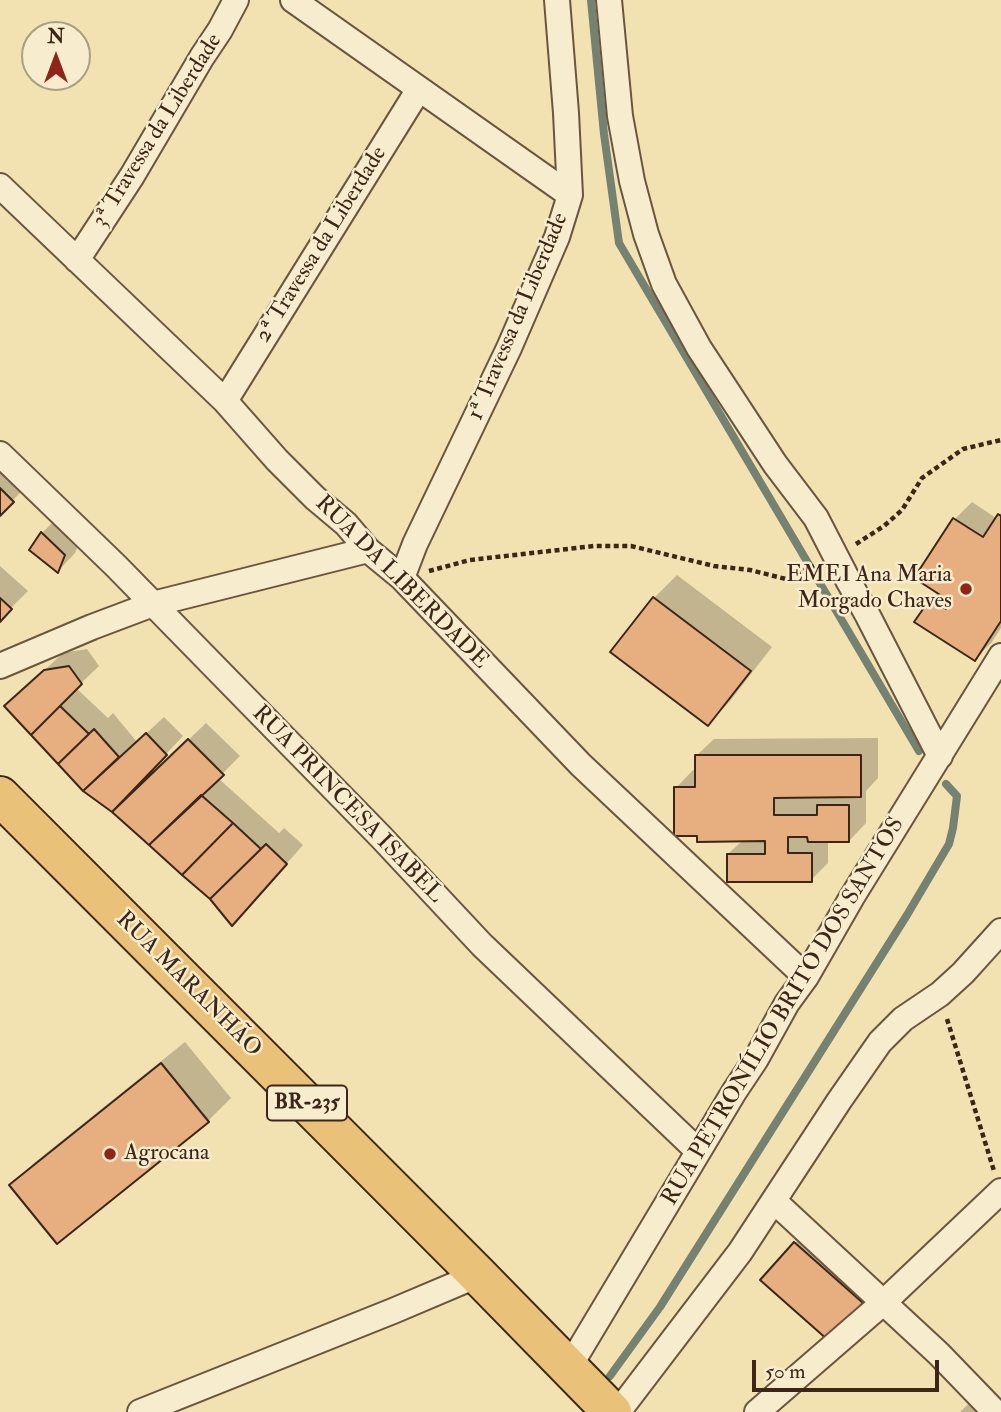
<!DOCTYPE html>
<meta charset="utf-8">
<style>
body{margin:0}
#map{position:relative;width:1001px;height:1412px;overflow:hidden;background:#f2e2b2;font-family:"IM FELL Double Pica",serif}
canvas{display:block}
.north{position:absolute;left:21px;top:21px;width:70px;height:70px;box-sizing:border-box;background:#f7eccd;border:2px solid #ac9d85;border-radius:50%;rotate:0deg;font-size:19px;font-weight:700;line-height:28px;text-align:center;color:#3c2619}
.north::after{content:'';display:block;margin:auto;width:24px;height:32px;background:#8f2418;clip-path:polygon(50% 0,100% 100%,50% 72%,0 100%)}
.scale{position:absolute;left:752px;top:1360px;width:187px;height:32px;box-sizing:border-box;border:4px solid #3c2619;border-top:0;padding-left:9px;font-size:21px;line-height:24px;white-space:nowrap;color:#3c2619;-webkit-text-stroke:5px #f7eccd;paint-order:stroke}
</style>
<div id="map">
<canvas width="1001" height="1412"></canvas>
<div class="north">N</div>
<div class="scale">50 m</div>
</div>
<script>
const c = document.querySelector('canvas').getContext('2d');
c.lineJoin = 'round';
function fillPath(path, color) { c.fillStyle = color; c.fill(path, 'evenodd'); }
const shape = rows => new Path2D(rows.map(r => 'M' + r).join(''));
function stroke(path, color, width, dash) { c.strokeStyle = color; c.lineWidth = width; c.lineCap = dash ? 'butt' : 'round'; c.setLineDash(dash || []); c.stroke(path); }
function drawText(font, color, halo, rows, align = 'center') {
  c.font = font + ' "IM FELL Double Pica",serif'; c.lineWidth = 5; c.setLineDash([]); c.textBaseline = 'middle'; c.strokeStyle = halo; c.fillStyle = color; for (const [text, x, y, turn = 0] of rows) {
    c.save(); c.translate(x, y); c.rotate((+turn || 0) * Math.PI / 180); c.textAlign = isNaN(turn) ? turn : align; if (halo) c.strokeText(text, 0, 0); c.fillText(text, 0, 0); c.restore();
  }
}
fillPath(shape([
 [0,453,30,483,0,513],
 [972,502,996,518,1001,513,1001,628,992,642,975,659,931,600,939,592,917,578,955,519],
 [59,516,81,537,75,553,58,571,31,549,42,533],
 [0,566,28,591,0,619],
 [677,575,772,647,730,701,708,724,613,652,654,598],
 [87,649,99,666,76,688,108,718,113,713,137,742,164,717,183,736,152,769,155,772,206,723,240,756,218,778,279,833,284,828,303,845,249,906,211,898,113,811,84,790,6,706,63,653],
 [878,738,878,778,866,791,866,823,849,841,828,841,828,863,811,880,728,854,743,840,698,834,676,788,693,770,696,770,696,756,714,739],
 [185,1042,231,1098,208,1121,12,1185,34,1163],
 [813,1226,879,1285,846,1322,795,1243],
 [985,1388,1001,1412,960,1412]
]), '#0003');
stroke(shape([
 [591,0,604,134,619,243,919,751],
 [610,1376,660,1307,907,915,949,844,953,828,957,796,946,784]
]), '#758171', 8);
const building = shape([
 [0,488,14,502,0,516,0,488],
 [998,514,1001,516,1001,621,975,661,914,622,930,599,946,609,951,602,914,578,953,518,983,537,998,514],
 [41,532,65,555,58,573,29,550,41,532],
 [653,597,751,671,708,726,610,652,653,597],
 [0,598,12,609,0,622,0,598],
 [69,666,82,684,31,735,4,706,44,670,69,666],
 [60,706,89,734,58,764,31,735,60,706],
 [94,729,119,757,83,791,58,764,94,729],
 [146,733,167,755,112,812,83,791,146,733],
 [188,739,224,775,149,845,112,812,188,739],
 [695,755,861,755,861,797,774,798,774,815,817,815,817,805,849,805,849,842,808,842,807,837,788,837,788,853,812,853,812,882,727,882,727,854,765,854,765,841,697,842,697,836,674,836,674,787,695,787,695,755],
 [201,795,233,823,182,875,149,845,201,795],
 [233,823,261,849,210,899,182,875,233,823],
 [266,844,287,864,232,926,210,899,266,844],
 [161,1063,209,1122,57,1244,9,1185,161,1063],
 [794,1242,863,1303,829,1341,760,1280,794,1242]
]);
fillPath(building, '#e7ae80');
stroke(building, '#3c2619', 2);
const street = shape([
 [293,0,570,195],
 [609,0,620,116,632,181,646,234,664,284,699,348,775,464,816,518,849,582,868,616,940,756],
 [0,186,225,401,277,460,315,498,346,524,368,550,402,578,581,765,806,977],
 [77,260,132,176,202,57,220,30,236,0],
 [225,401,419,89],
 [0,454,116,566,381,837,482,945,698,1151],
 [402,578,415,544,509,348,557,237,570,195,566,113,557,0],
 [0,666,92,627,153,604,368,550],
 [774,1201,939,1354,995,1412],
 [568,1369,734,1092,756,1059,787,1003,806,977,852,897,1001,656],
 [140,1412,393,1311,478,1275],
 [618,1412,740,1252,839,1101,880,1042,903,1019,940,994,963,973,1001,931],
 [757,1412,884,1302,1001,1191]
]);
const highway = shape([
 [0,796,478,1275,612,1412]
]);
stroke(street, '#6a553f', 28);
stroke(highway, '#3c2619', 42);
stroke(shape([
 [856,544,884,526,902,510,922,478,963,449,1001,440],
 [429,571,470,560,594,546,631,546,714,566,750,570,786,579,814,566],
 [947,1019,994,1171]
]), '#3c2619', 4.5, [5, 3.5]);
stroke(street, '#f7eccd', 24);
stroke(highway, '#e9c179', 38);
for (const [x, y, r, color] of [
 [966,589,7,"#8f2418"],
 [110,1154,7,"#8f2418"]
]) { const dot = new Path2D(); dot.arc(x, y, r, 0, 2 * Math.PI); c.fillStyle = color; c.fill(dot); stroke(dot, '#f7eccd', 2.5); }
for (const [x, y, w] of [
 [307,1103,80]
]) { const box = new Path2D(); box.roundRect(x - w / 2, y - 17.5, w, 35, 5); c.fillStyle = '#f7eccd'; c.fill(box); stroke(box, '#3c2619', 2); }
drawText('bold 21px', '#3c2619', null, [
 ["BR-235",307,1103]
]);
drawText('23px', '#3c2619', '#f7eccd', [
 ["3ª Travessa da Liberdade",158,131,-58],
 ["2ª Travessa da Liberdade",322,245,-58],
 ["1ª Travessa da Liberdade",519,317,-67],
 ["RUA DA LIBERDADE",401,583,45],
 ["RUA PRINCESA ISABEL",347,805,46],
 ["RUA MARANHÃO",188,985,45],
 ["RUA PETRONÍLIO BRITO DOS SANTOS",784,1012,-59]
]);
drawText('23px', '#3c2619', '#f7eccd', [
 ["EMEI Ana Maria",952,576],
 ["Morgado Chaves",952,602],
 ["Agrocana",124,1154,"left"]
], 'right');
</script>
